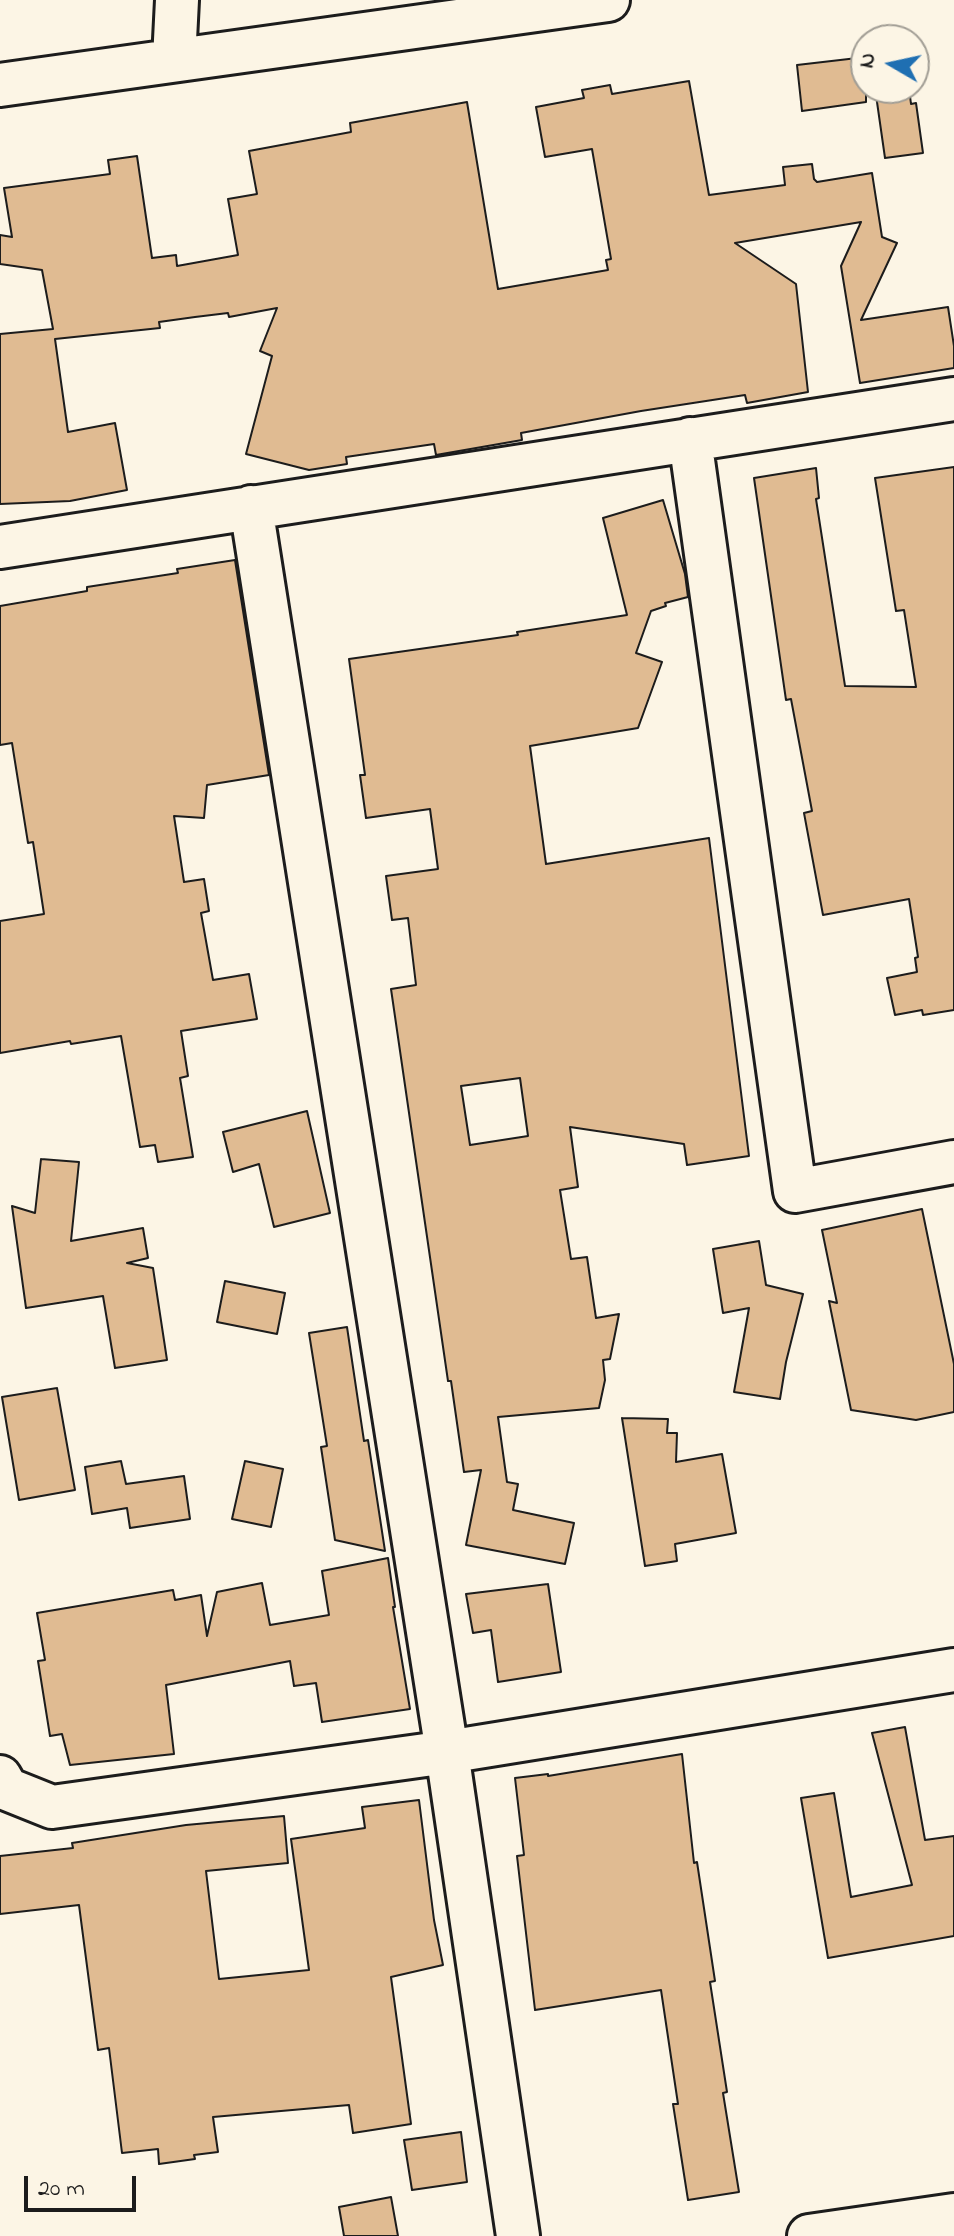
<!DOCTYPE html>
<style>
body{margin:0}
#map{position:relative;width:954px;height:2236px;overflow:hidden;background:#fcf5e5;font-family:"Indie Flower",sans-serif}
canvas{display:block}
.north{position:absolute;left:850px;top:24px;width:80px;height:80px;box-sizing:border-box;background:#fcf5e5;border:2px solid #a29e95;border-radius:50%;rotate:279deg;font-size:22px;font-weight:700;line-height:32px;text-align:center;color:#1c1c1c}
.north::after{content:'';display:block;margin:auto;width:28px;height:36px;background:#1f6fb2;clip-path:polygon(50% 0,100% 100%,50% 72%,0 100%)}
.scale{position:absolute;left:24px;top:2176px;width:112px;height:36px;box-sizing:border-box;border:4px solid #1c1c1c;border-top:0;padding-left:10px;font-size:24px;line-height:28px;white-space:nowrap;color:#1c1c1c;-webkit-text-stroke:6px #fcf5e5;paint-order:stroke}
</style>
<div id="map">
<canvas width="954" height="2236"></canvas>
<div class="north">N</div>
<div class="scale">20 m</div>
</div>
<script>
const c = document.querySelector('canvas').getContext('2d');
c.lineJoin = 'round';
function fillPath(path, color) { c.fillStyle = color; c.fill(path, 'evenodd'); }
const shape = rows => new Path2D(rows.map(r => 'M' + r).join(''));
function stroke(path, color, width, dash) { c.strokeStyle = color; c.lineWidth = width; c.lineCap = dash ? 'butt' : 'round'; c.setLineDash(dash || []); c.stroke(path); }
const building = shape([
 [866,57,866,102,802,111,797,65,866,57],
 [689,81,709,195,785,185,783,167,812,164,814,179,817,182,872,173,882,237,897,243,861,320,948,307,954,346,954,368,860,383,841,266,861,222,735,243,796,284,808,392,747,403,745,395,641,411,521,433,522,440,436,455,434,444,346,457,347,464,309,470,246,454,272,356,260,351,277,308,229,317,228,313,195,317,159,322,160,328,55,339,68,432,115,423,127,490,70,501,0,504,0,334,53,329,42,270,0,264,0,235,12,237,4,188,110,174,108,160,137,156,152,258,176,255,177,266,238,255,228,199,257,194,249,151,351,132,350,123,467,102,498,289,608,270,606,260,611,259,592,149,545,157,536,107,584,98,582,90,610,85,612,94,689,81],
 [875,88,909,88,911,104,916,103,923,153,885,158,875,88],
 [954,467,954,1010,923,1015,922,1010,895,1015,887,978,917,972,915,958,918,957,909,899,823,915,804,813,812,811,791,699,786,700,754,478,816,468,819,498,816,499,845,686,916,687,904,610,896,611,875,478,954,467],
 [663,500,685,574,688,597,665,603,666,606,651,611,636,653,662,662,638,728,530,746,546,864,709,838,749,1156,687,1165,684,1144,570,1127,578,1187,560,1190,571,1259,587,1257,596,1318,619,1314,610,1359,603,1360,605,1380,599,1408,498,1417,507,1482,518,1484,513,1510,574,1523,565,1564,466,1545,481,1470,464,1472,451,1381,448,1381,391,989,416,985,408,918,392,920,386,876,438,869,430,809,366,818,360,775,365,775,349,659,518,635,517,632,627,615,603,518,663,500],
 [520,1078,528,1136,470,1145,461,1086,520,1078],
 [235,560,269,775,207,785,204,818,174,816,184,882,204,879,209,911,201,913,213,980,249,974,257,1019,181,1031,188,1076,180,1078,193,1157,158,1162,155,1145,140,1147,121,1036,71,1044,70,1041,0,1053,0,921,44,914,33,842,28,843,12,743,0,745,0,606,87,591,87,587,178,573,177,569,235,560],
 [307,1111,330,1213,274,1227,259,1164,233,1172,223,1132,307,1111],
 [41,1159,79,1162,71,1241,143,1228,148,1258,127,1263,153,1268,167,1360,115,1368,103,1296,26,1308,12,1206,35,1213,41,1159],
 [922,1209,954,1364,954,1412,916,1420,851,1410,829,1301,837,1303,822,1230,922,1209],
 [759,1241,766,1285,803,1294,786,1362,780,1399,734,1392,749,1308,723,1313,713,1249,759,1241],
 [225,1281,285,1293,277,1334,217,1322,225,1281],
 [347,1327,364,1441,368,1440,385,1551,335,1540,321,1447,327,1446,309,1333,347,1327],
 [57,1388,75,1490,19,1500,2,1397,57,1388],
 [622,1418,668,1419,667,1433,677,1433,676,1462,722,1454,736,1533,675,1544,677,1561,645,1566,622,1418],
 [121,1461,126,1484,184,1476,190,1519,130,1528,127,1508,92,1514,85,1467,121,1461],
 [245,1461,283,1469,271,1527,232,1519,245,1461],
 [388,1558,395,1607,393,1607,410,1709,322,1722,316,1683,294,1686,290,1661,166,1685,174,1754,70,1765,62,1734,50,1736,38,1661,45,1660,37,1613,173,1590,175,1600,201,1595,207,1636,217,1592,262,1583,270,1625,329,1615,322,1571,388,1558],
 [548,1584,561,1672,498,1682,491,1630,473,1633,466,1594,548,1584],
 [905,1727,925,1840,954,1836,954,1936,828,1958,801,1798,834,1793,851,1897,912,1885,872,1733,905,1727],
 [682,1754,694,1863,697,1862,715,1981,710,1982,727,2092,723,2093,739,2192,688,2200,673,2104,678,2104,661,1990,535,2010,517,1856,524,1855,515,1778,548,1774,548,1776,682,1754],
 [419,1800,434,1920,443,1965,391,1977,411,2124,353,2133,349,2105,213,2117,218,2152,194,2155,195,2159,159,2164,158,2149,122,2153,109,2048,98,2050,79,1905,0,1914,0,1856,73,1848,72,1843,186,1825,284,1816,288,1863,206,1871,219,1979,309,1970,291,1839,365,1828,362,1807,419,1800],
 [461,2132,467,2182,412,2190,404,2140,461,2132],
 [391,2197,398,2236,344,2236,339,2207,391,2197]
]);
fillPath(building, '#e0bb92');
stroke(building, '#1c1c1c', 2);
const minor = shape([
 [174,60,177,0],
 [0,85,608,0],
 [690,439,795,1191,954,1162],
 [251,507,447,1752,518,2236],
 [0,547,954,399],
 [0,1777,7,1789,52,1807,447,1752,954,1670],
 [809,2236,954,2215]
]);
stroke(minor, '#1c1c1c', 48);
stroke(minor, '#fcf5e5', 42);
</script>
